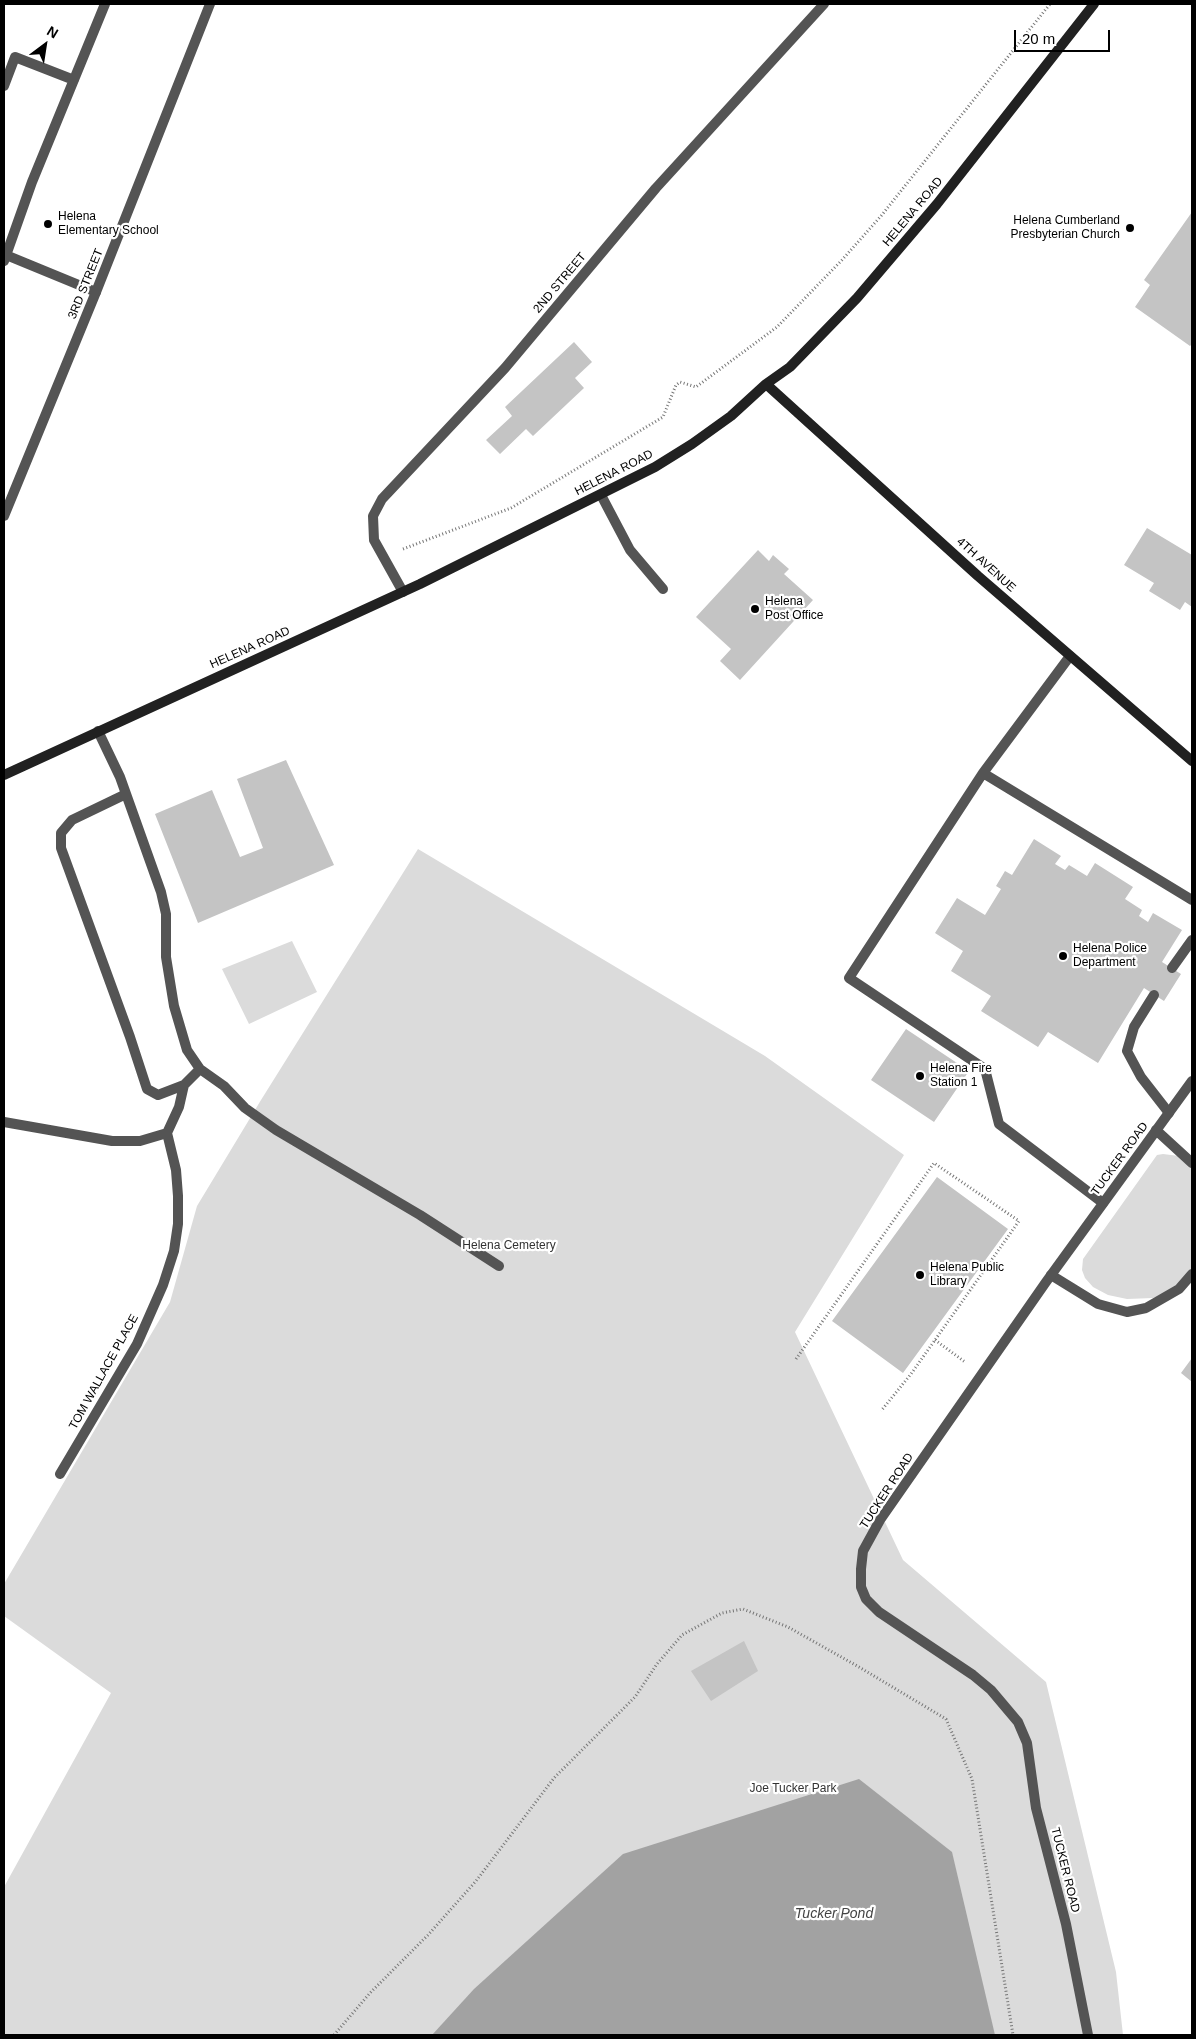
<!DOCTYPE html>
<style>
body{margin:0}
#map{position:relative;width:1196px;height:2039px;overflow:hidden;background:#fff;font-family:Arial,sans-serif}
canvas{display:block}
.frame{position:absolute;inset:0;border:5px solid #000;pointer-events:none}
.north{position:absolute;left:20px;top:20px;width:50px;height:50px;-webkit-text-stroke:4px #fff;paint-order:stroke;rotate:31deg;font-size:14px;font-weight:700;line-height:20px;text-align:center;color:#000}
.north::after{content:'';display:block;margin:auto;width:18px;height:22px;background:#000;clip-path:polygon(50% 0,100% 100%,50% 72%,0 100%)}
.scale{position:absolute;left:1014px;top:30px;width:96px;height:22px;box-sizing:border-box;border:2px solid #000;border-top:0;padding-left:6px;font-size:15px;line-height:18px;white-space:nowrap;color:#000;-webkit-text-stroke:4px #fff;paint-order:stroke}
</style>
<div id="map">
<canvas width="1196" height="2039"></canvas>
<div class="frame"></div>
<div class="north">N</div>
<div class="scale">20 m</div>
</div>
<script>
const c = document.querySelector('canvas').getContext('2d');
c.lineJoin = 'round';
function fillPath(path, color) { c.fillStyle = color; c.fill(path, 'evenodd'); }
const shape = rows => new Path2D(rows.map(r => 'M' + r).join(''));
function stroke(path, color, width, dash) { c.strokeStyle = color; c.lineWidth = width; c.lineCap = dash ? 'butt' : 'round'; c.setLineDash(dash || []); c.stroke(path); }
function drawText(font, color, halo, rows, align = 'center') {
  c.font = font + ' Arial,sans-serif'; c.lineWidth = 4.5; c.setLineDash([]); c.textBaseline = 'middle'; c.strokeStyle = halo; c.fillStyle = color; for (const [text, x, y, turn = 0] of rows) {
    c.save(); c.translate(x, y); c.rotate((+turn || 0) * Math.PI / 180); c.textAlign = isNaN(turn) ? turn : align; if (halo) c.strokeText(text, 0, 0); c.fillText(text, 0, 0); c.restore();
  }
}
fillPath(shape([
 [418,849,765,1056,904,1155,795,1332,903,1560,1046,1682,1116,1972,1123,2035,4,2035,4,1887,111,1693,4,1616,4,1584,170,1302,197,1206,261,1100],
 [292,941,317,992,249,1024,222,969],
 [1163,1154,1179,1156,1192,1168,1192,1273,1165,1294,1153,1298,1127,1299,1108,1295,1093,1287,1085,1278,1082,1270,1083,1259,1157,1155]
]), '#dbdbdb');
fillPath(shape([
 [859,1779,952,1852,995,2035,432,2035,474,1989,623,1854]
]), '#a2a2a2');
fillPath(shape([
 [1192,212,1192,344,1190,346,1135,307,1150,285,1144,280],
 [574,342,592,362,575,378,584,388,533,436,526,429,500,454,486,440,512,416,505,407],
 [1147,528,1192,555,1192,607,1185,602,1180,610,1149,591,1154,583,1124,565],
 [758,550,769,561,773,555,789,569,784,574,813,600,740,680,720,661,731,649,696,617],
 [286,760,334,865,198,923,155,814,212,790,240,857,263,848,237,779],
 [1034,839,1061,856,1055,864,1065,870,1069,865,1087,876,1095,863,1133,887,1125,899,1142,910,1139,916,1148,922,1153,913,1182,930,1162,962,1181,974,1164,1001,1144,988,1098,1063,1048,1032,1038,1047,981,1011,991,996,951,971,963,951,935,933,957,898,985,915,1001,889,996,886,1005,871,1012,875],
 [906,1029,969,1071,934,1122,871,1080],
 [937,1177,1008,1229,903,1373,832,1321],
 [1192,1358,1192,1382,1181,1373],
 [744,1641,758,1671,711,1701,691,1671]
]), '#c4c4c4');
stroke(shape([
 [403,549,511,508,663,417,676,385,680,382,696,387,777,327,842,260,881,216,1050,4],
 [935,1340,965,1362],
 [796,1359,934,1163,1019,1221,911,1374,881,1411],
 [334,2035,370,1993,428,1935,476,1881,554,1778,635,1697,657,1664,682,1635,722,1613,743,1609,788,1627,859,1667,946,1719,972,1779,1013,2035]
]), '#767676', 3, [1, 2.5]);
stroke(shape([
 [4,86,15,57,74,80],
 [6,255,96,292],
 [4,261,32,182,105,4],
 [601,495,630,550,663,589],
 [1070,656,983,773,1192,900],
 [98,731,120,777,161,892,166,914,166,957,174,1006,187,1050,200,1069,224,1086,245,1108,276,1130,420,1215,499,1266],
 [983,773,849,978,985,1069,999,1124,1103,1203],
 [126,794,72,820,61,833,61,848,130,1037,147,1089,158,1095,184,1085,200,1069],
 [1172,968,1192,940],
 [1154,995,1134,1027,1127,1051,1141,1077,1169,1113],
 [4,1122,112,1141,140,1141,167,1133,179,1107,184,1085],
 [1156,1130,1192,1163],
 [1051,1275,1098,1304,1127,1312,1146,1308,1179,1289,1192,1274],
 [60,1474,137,1344,163,1285,174,1251,178,1224,178,1196,176,1170,167,1133]
]), '#545454', 10);
stroke(shape([
 [4,516,96,292,210,4],
 [403,592,374,540,373,516,382,499,505,368,656,188,824,4],
 [1088,2035,1066,1924,1036,1808,1027,1743,1018,1722,991,1690,973,1675,879,1612,866,1599,861,1587,861,1569,863,1551,880,1520,1046,1282,1192,1081]
]), '#545454', 10);
stroke(shape([
 [766,384,978,576,1192,761],
 [4,775,420,584,655,467,692,444,731,416,766,384,790,367,857,298,937,204,1094,4]
]), '#212121', 10);
for (const [x, y, r, color] of [
 [48,224,5,"#000"],
 [1130,228,5,"#000"],
 [755,609,5,"#000"],
 [1063,956,5,"#000"],
 [920,1076,5,"#000"],
 [920,1275,5,"#000"]
]) { const dot = new Path2D(); dot.arc(x, y, r, 0, 2 * Math.PI); c.fillStyle = color; c.fill(dot); stroke(dot, '#fff', 2); }
drawText('12px', '#000', '#fff', [
 ["HELENA ROAD",913,212,-50],
 ["2ND STREET",560,283,-50],
 ["3RD STREET",86,284,-68],
 ["HELENA ROAD",614,473,-27],
 ["4TH AVENUE",986,565,42],
 ["HELENA ROAD",250,648,-24],
 ["TUCKER ROAD",1120,1159,-54],
 ["TOM WALLACE PLACE",104,1372,-61],
 ["TUCKER ROAD",887,1491,-57],
 ["TUCKER ROAD",1065,1870,76]
]);
drawText('12px', '#000', '#fff', [
 ["Helena",58,217],
 ["Elementary School",58,231],
 ["Helena Cumberland",1120,221,"right"],
 ["Presbyterian Church",1120,235,"right"],
 ["Helena",765,602],
 ["Post Office",765,616],
 ["Helena Police",1073,949],
 ["Department",1073,963],
 ["Helena Fire",930,1069],
 ["Station 1",930,1083],
 ["Helena Public",930,1268],
 ["Library",930,1282]
], 'left');
drawText('12px', '#323232', '#fff', [
 ["Helena Cemetery",509,1246],
 ["Joe Tucker Park",793,1789]
]);
drawText('italic 14px', '#434343', '#fff', [
 ["Tucker Pond",834,1914]
]);
</script>
